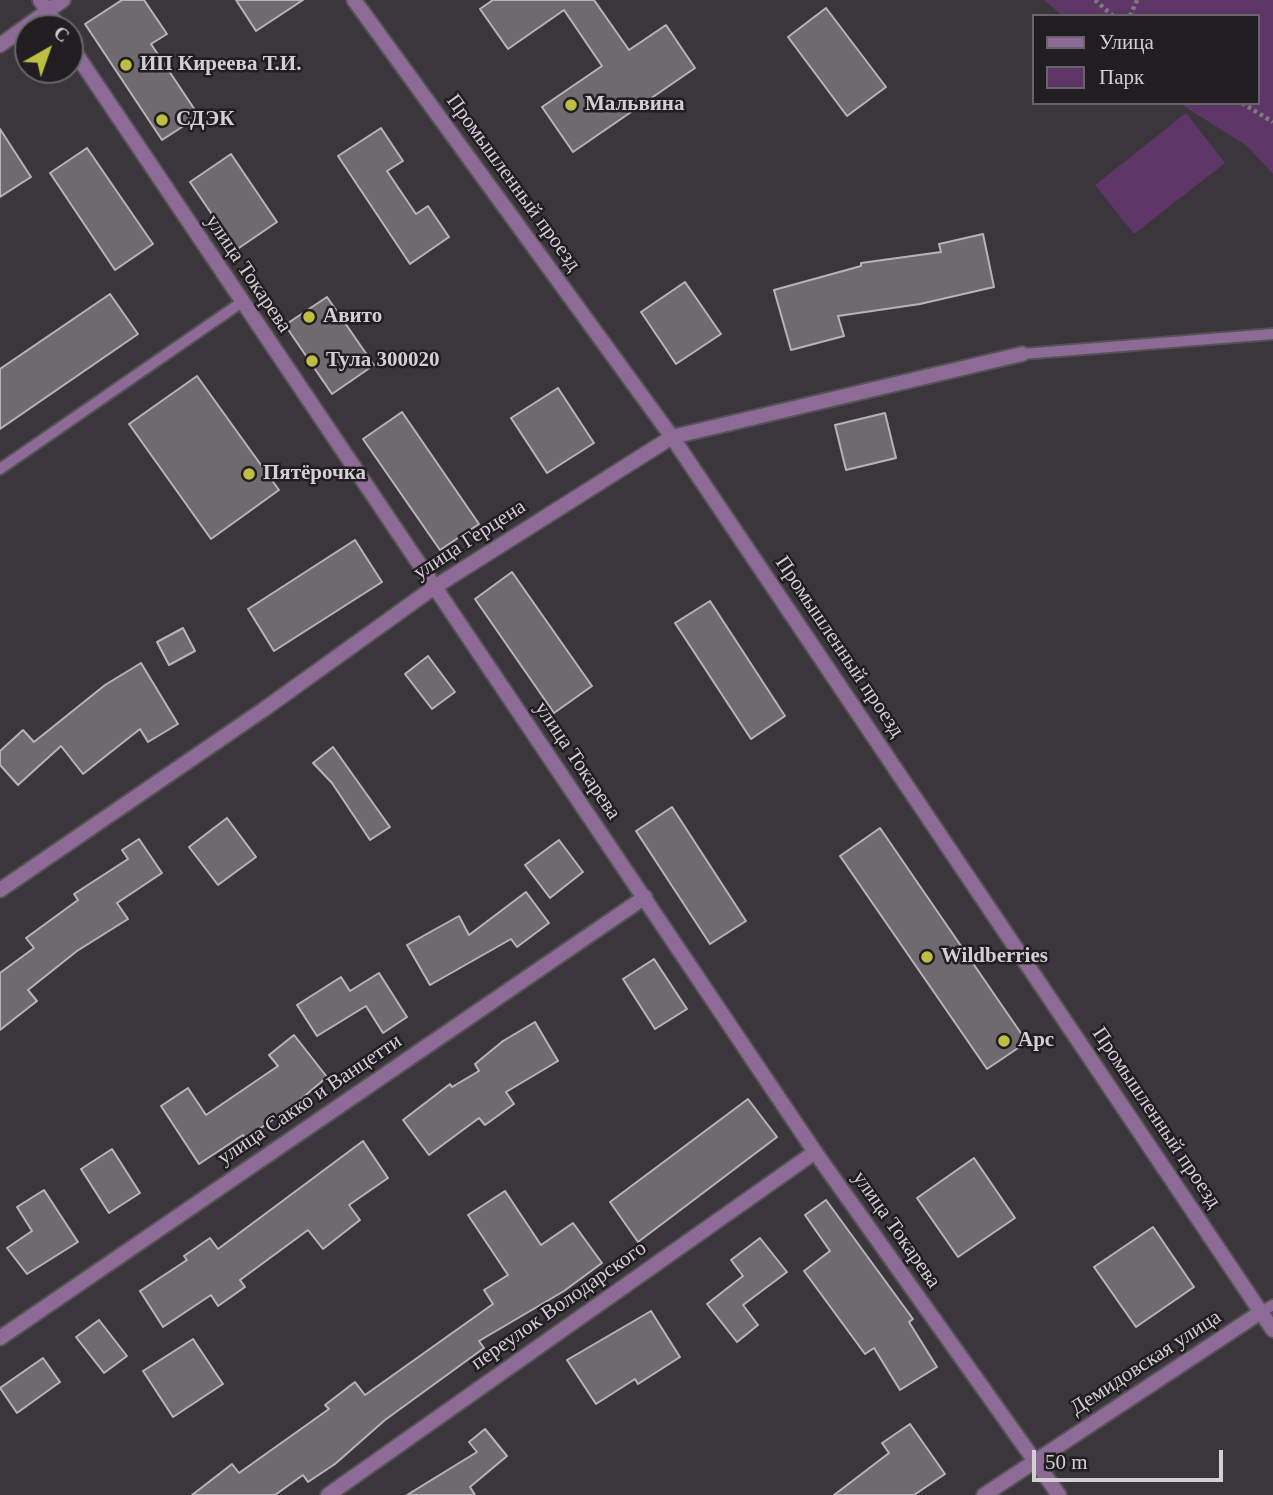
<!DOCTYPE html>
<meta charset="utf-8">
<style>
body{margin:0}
#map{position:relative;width:1273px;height:1495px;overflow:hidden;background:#3a363b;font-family:"Times New Roman",serif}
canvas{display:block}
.legend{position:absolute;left:1032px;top:14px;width:228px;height:91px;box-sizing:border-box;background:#201e20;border:2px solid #676568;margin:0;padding:9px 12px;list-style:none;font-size:21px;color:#d2d0d3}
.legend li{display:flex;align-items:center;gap:14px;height:35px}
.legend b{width:35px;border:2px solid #676568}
.north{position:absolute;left:14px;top:14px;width:70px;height:70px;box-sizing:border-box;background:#201e20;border:2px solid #676568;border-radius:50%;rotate:40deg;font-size:19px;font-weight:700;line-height:28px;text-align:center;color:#d2d0d3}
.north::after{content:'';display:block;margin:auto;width:24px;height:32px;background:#bebf42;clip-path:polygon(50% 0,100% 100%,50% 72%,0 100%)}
.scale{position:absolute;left:1032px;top:1450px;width:191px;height:32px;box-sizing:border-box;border:4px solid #d2d0d3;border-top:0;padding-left:9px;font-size:21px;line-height:24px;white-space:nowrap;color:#d2d0d3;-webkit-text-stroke:5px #201e20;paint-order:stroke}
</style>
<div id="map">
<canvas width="1273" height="1495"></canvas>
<ul class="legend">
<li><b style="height:9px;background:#8e6b96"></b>Улица</li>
<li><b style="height:19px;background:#5d3667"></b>Парк</li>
</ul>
<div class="north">С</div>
<div class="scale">50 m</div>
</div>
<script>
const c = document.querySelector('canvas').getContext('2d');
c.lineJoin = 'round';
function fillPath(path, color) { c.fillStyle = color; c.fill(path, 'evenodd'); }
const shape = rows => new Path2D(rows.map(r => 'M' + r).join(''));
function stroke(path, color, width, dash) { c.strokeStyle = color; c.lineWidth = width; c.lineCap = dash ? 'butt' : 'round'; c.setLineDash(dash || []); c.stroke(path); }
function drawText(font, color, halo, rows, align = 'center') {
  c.font = font + ' "Times New Roman",serif'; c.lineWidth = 5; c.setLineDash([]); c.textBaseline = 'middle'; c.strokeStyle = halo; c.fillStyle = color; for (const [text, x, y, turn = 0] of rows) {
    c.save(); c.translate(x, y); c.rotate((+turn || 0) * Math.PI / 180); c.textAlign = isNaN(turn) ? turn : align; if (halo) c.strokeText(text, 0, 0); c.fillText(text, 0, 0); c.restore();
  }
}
fillPath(shape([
 [1044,0,1273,0,1273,174,1247,146,1179,103,1257,103,1257,16,1063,16],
 [1186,113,1225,163,1134,234,1095,185]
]), '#5d3667');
const building = shape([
 [122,0,144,0,167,34,151,44,199,116,162,140,85,24,122,0],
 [236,0,303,0,256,31,236,0],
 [493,0,594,0,629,50,666,25,695,68,573,152,542,107,602,66,564,10,508,49,480,9,493,0],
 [826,8,886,87,847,116,788,37,826,8],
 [381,128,403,161,387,171,416,214,428,206,449,237,410,264,338,156,381,128],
 [0,129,31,177,0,197,0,129],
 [87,148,153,244,115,270,50,173,87,148],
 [231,154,277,222,236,250,190,182,231,154],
 [983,234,994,287,920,304,838,316,844,336,791,350,774,290,861,266,861,263,941,252,939,244,983,234],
 [685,282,721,334,676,364,641,312,685,282],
 [110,294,138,334,0,429,0,369,110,294],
 [327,297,374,365,332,394,285,325,327,297],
 [197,376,279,490,211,539,129,424,197,376],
 [558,388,594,443,547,473,511,418,558,388],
 [402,412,479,524,440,550,363,439,402,412],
 [885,413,896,458,846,470,835,425,885,413],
 [355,540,382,582,274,651,248,609,355,540],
 [512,572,592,686,554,713,475,599,512,572],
 [710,601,785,716,751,739,675,623,710,601],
 [183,628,195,651,169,665,157,642,183,628],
 [428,656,455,692,432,709,405,674,428,656],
 [141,663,178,724,148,742,140,729,83,774,61,746,18,785,0,765,0,751,23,730,34,742,105,685,141,663],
 [333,747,390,827,370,840,332,783,313,763,333,747],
 [672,807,746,921,710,944,636,831,672,807],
 [227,818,256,857,218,885,189,847,227,818],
 [880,828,1027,1042,987,1069,840,856,880,828],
 [139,839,162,873,117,903,128,919,77,951,28,990,37,1001,0,1030,0,973,34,948,26,938,78,900,74,894,128,859,122,850,139,839],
 [559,840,583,872,550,898,525,865,559,840],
 [526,892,549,923,517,947,511,939,430,985,407,945,459,916,469,935,526,892],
 [654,959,687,1009,655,1029,623,979,654,959],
 [379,973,407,1017,383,1033,366,1006,317,1036,297,1005,341,977,350,991,379,973],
 [535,1022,558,1061,506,1092,514,1104,485,1125,479,1118,429,1155,403,1120,450,1084,452,1087,479,1071,475,1064,503,1041,535,1022],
 [294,1035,327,1077,294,1105,245,1139,243,1135,199,1164,161,1106,188,1088,206,1115,278,1066,269,1055,294,1035],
 [748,1099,777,1137,638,1242,610,1202,748,1099],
 [363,1141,388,1178,349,1205,360,1220,323,1249,308,1230,240,1280,245,1287,218,1306,211,1295,163,1327,140,1291,187,1260,184,1256,210,1238,218,1249,363,1141],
 [112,1149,140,1193,109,1213,81,1169,112,1149],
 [974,1158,1015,1218,958,1257,917,1198,974,1158],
 [44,1190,78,1242,27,1274,7,1248,32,1231,17,1207,44,1190],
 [505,1191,541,1245,573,1223,602,1263,564,1291,479,1341,484,1348,385,1420,335,1464,308,1482,303,1475,275,1495,192,1495,232,1464,239,1473,329,1409,325,1405,355,1382,365,1395,493,1304,484,1290,508,1275,468,1215,505,1191],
 [826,1200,913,1319,909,1322,937,1367,900,1390,874,1348,865,1354,804,1271,830,1251,805,1215,826,1200],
 [1153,1227,1194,1287,1136,1327,1094,1267,1153,1227],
 [760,1238,787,1272,743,1305,758,1325,737,1342,707,1304,743,1276,731,1260,760,1238],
 [651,1311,680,1357,638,1384,635,1379,596,1404,567,1360,651,1311],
 [99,1320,127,1356,104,1373,76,1337,99,1320],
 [193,1339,223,1384,173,1417,143,1371,193,1339],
 [43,1358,60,1382,17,1413,0,1388,43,1358],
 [910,1424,945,1474,914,1495,834,1495,889,1453,882,1443,910,1424],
 [485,1429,507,1456,470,1487,475,1495,407,1495,477,1452,469,1442,485,1429]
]);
fillPath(building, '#6e6a6f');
stroke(building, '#b8b3b9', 2);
const service = shape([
 [1022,354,1273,334],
 [0,469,242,302],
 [1261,1312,1273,1305]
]);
const minor = shape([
 [354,0,672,437,1273,1330],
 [0,45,63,0],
 [0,890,263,710,433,588,672,437,1022,354],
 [0,1338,645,897],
 [328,1495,815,1152],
 [984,1495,1261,1312]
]);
const tertiary = shape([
 [40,0,59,28],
 [70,45,815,1152,1059,1495]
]);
stroke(service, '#555256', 14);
stroke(minor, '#555256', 18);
stroke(tertiary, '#555256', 18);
stroke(shape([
 [1095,0,1113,16],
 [1130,16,1137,0],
 [1242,103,1273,122]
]), '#7d7a7e', 4.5, [3.5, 3.5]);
stroke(service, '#8e6b96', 10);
stroke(minor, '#8e6b96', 14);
stroke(tertiary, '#8e6b96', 14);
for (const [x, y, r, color] of [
 [126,65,7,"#bebf42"],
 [571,105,7,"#bebf42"],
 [162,120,7,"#bebf42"],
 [309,317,7,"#bebf42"],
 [312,361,7,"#bebf42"],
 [249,474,7,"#bebf42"],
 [927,957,7,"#bebf42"],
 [1004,1041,7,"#bebf42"]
]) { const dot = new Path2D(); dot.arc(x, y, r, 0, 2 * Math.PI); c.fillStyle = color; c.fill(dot); stroke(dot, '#201e20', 2.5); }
drawText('bold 21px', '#d2d0d3', '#201e20', [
 ["ИП Киреева Т.И.",140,65],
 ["Мальвина",585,105],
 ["СДЭК",176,120],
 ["Авито",323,317],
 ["Тула 300020",326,361],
 ["Пятёрочка",263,474],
 ["Wildberries",941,957],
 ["Арс",1018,1041]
], 'left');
drawText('21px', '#d2d0d3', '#201e20', [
 ["Промышленный проезд",513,183,54],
 ["улица Токарева",248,274,56],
 ["улица Герцена",470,540,-33],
 ["Промышленный проезд",839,647,56],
 ["улица Токарева",577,761,56],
 ["улица Сакко и Ванцетти",310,1100,-34],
 ["Промышленный проезд",1156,1118,56],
 ["улица Токарева",896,1230,55],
 ["переулок Володарского",559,1306,-35],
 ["Демидовская улица",1146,1363,-33]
]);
</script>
